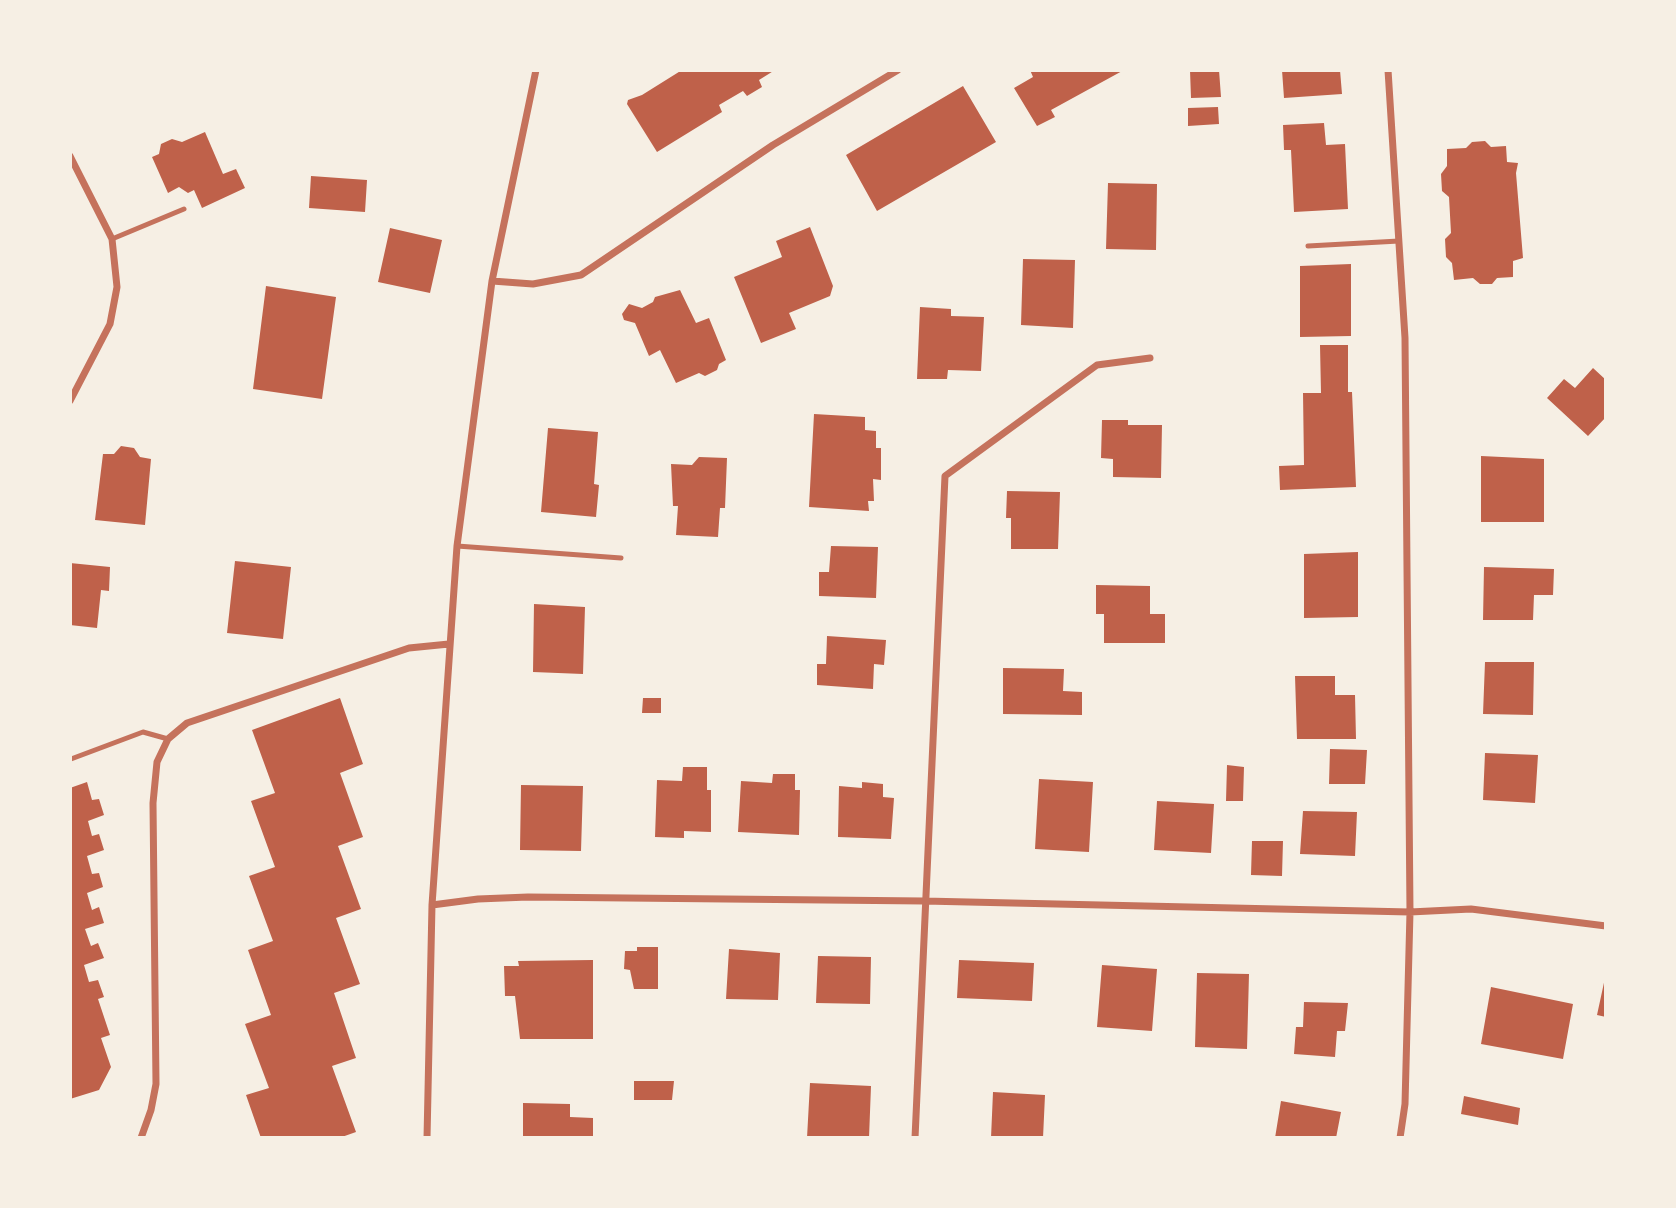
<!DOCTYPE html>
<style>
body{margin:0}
#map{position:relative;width:1676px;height:1208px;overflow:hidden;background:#f6efe4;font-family:"Sofia Sans Condensed",sans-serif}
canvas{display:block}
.frame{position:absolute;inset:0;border:72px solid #f6efe4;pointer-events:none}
</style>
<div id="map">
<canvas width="1676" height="1208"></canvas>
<div class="frame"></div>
</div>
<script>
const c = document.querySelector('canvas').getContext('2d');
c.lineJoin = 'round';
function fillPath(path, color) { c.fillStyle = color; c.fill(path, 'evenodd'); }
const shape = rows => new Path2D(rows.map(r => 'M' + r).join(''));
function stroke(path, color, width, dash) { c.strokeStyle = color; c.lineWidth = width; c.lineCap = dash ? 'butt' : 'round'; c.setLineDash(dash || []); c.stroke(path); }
fillPath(shape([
 [682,70,775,70,759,80,762,87,747,96,743,91,719,105,722,112,657,152,627,104,628,100,642,95],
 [1030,70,1124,70,1051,110,1055,117,1037,126,1014,88,1033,77],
 [1190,70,1219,70,1221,97,1191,98],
 [1282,70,1340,70,1342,94,1284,98],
 [963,86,996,142,877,211,846,155],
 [1218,107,1219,124,1188,126,1188,108],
 [1324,123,1326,145,1345,144,1348,209,1294,212,1291,150,1284,150,1283,125],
 [205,132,223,174,236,169,245,188,202,208,194,190,188,193,179,187,168,193,152,157,159,154,161,144,172,139,182,142],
 [1485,141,1491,147,1506,146,1507,162,1518,163,1516,173,1523,258,1513,261,1513,277,1497,278,1492,284,1480,284,1473,278,1454,280,1452,263,1446,257,1445,239,1451,233,1449,197,1442,191,1441,174,1447,166,1447,149,1466,148,1472,142],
 [311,176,367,180,365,212,309,208],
 [1108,183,1157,184,1156,250,1106,249],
 [810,227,833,286,830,296,789,313,796,329,761,343,734,277,782,257,776,241],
 [390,228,442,240,430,293,378,282],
 [1023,259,1075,260,1073,328,1021,325],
 [1351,264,1351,336,1300,337,1300,266],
 [266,286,336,297,322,399,253,389],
 [680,290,696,323,709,318,726,360,719,364,717,370,705,376,699,373,676,383,660,350,649,356,635,323,624,320,622,314,629,304,642,308,653,302,655,297],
 [920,307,951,309,951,316,984,317,981,371,948,370,947,379,917,379],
 [1320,345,1348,345,1348,392,1352,392,1356,487,1280,490,1279,466,1304,465,1303,393,1321,393],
 [1593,368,1606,380,1606,417,1588,436,1547,398,1564,379,1575,388],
 [814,414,865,417,865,430,876,431,876,448,881,448,881,480,873,479,874,501,868,501,869,511,809,507],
 [1102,420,1128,420,1128,425,1162,425,1161,478,1113,477,1113,459,1101,458],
 [548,428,598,432,594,484,599,485,596,517,541,512],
 [121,446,134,448,140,457,151,459,145,525,95,520,103,454,114,454],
 [1481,456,1544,459,1544,522,1481,522],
 [699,457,727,458,725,508,720,508,718,537,676,535,678,506,673,506,671,464,692,465],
 [1007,491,1060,492,1058,549,1011,549,1011,518,1006,518],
 [831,546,878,547,876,598,819,596,819,572,829,572],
 [1358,552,1358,617,1304,618,1304,554],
 [235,561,291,567,283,639,227,633],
 [70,563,110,567,109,591,101,590,97,628,70,625],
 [1484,567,1554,569,1553,595,1534,595,1533,620,1483,620],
 [1096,585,1150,586,1150,614,1165,614,1165,643,1104,643,1104,614,1096,614],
 [534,604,585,607,583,674,533,672],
 [827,636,886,640,884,665,874,664,873,689,817,685,817,664,826,664],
 [1485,662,1534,662,1533,715,1483,714],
 [1003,668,1064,669,1063,691,1082,692,1082,715,1003,714],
 [1295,676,1335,676,1335,695,1355,695,1356,739,1297,739],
 [340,698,363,764,340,773,363,837,338,846,361,909,336,918,360,984,334,993,356,1058,332,1066,356,1132,339,1138,261,1138,246,1095,269,1088,245,1024,271,1015,248,950,273,941,249,876,275,867,251,801,275,793,252,730],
 [643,698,661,698,661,713,642,713],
 [1330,749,1367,750,1365,784,1329,784],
 [1485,753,1538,755,1535,803,1483,800],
 [1227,765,1244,767,1243,801,1226,801],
 [683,767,707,767,707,790,711,790,711,832,684,831,684,838,655,837,657,780,682,781],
 [773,774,795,774,795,790,800,790,799,835,738,832,741,781,772,783],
 [1039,779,1093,782,1089,852,1035,849],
 [87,782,92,800,99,799,104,815,88,821,92,836,99,834,104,850,87,856,92,874,99,873,103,887,87,893,92,910,99,907,104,923,85,929,91,946,98,943,104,958,84,965,89,982,98,980,104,997,98,999,110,1035,101,1038,111,1067,99,1090,70,1099,70,788],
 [862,782,883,784,883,797,894,798,891,839,838,837,839,786,862,788],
 [521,785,583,786,581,851,520,850],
 [1157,801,1214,804,1211,853,1154,850],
 [1303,811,1357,812,1355,856,1300,854],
 [1252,841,1283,841,1282,876,1251,875],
 [637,947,658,947,658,989,634,989,630,970,624,969,625,951,637,951],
 [729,949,780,953,778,1000,726,999],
 [818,956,871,957,870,1004,816,1003],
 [593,960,593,1039,520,1039,515,996,505,996,504,966,519,966,518,961],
 [959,960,1034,963,1032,1001,957,998],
 [1102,965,1157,969,1152,1031,1097,1027],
 [1197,973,1249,974,1247,1049,1195,1047],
 [1605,978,1606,978,1606,1017,1597,1015],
 [1491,987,1573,1004,1563,1059,1481,1044],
 [1304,1002,1348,1003,1345,1031,1337,1031,1335,1057,1294,1054,1296,1027,1303,1027],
 [634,1081,674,1081,672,1100,634,1100],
 [810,1083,871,1086,869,1138,807,1138],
 [993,1092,1045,1095,1043,1138,991,1138],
 [1464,1096,1520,1108,1518,1125,1461,1114],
 [1281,1101,1341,1112,1336,1138,1275,1138],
 [523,1103,570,1104,570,1117,593,1118,593,1138,523,1138]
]), '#bf614a');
stroke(shape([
 [112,239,184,209],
 [1308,246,1399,241],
 [457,546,621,558],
 [71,759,143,732,168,739]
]), '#c5725c', 5);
stroke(shape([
 [1388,70,1405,338,1410,912,1405,1104,1400,1138],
 [70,156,112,239,117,287,110,324,70,401],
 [492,281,533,284,581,275,773,145,898,70],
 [432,905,478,899,528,897,924,901,1410,912,1471,909,1606,926],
 [141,1138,151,1110,156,1084,153,803,157,762,168,739,187,723,409,648,449,644],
 [427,1138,432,905,457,546,492,281,536,70],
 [915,1138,945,476,1097,365,1150,358]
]), '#c5725c', 7);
</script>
